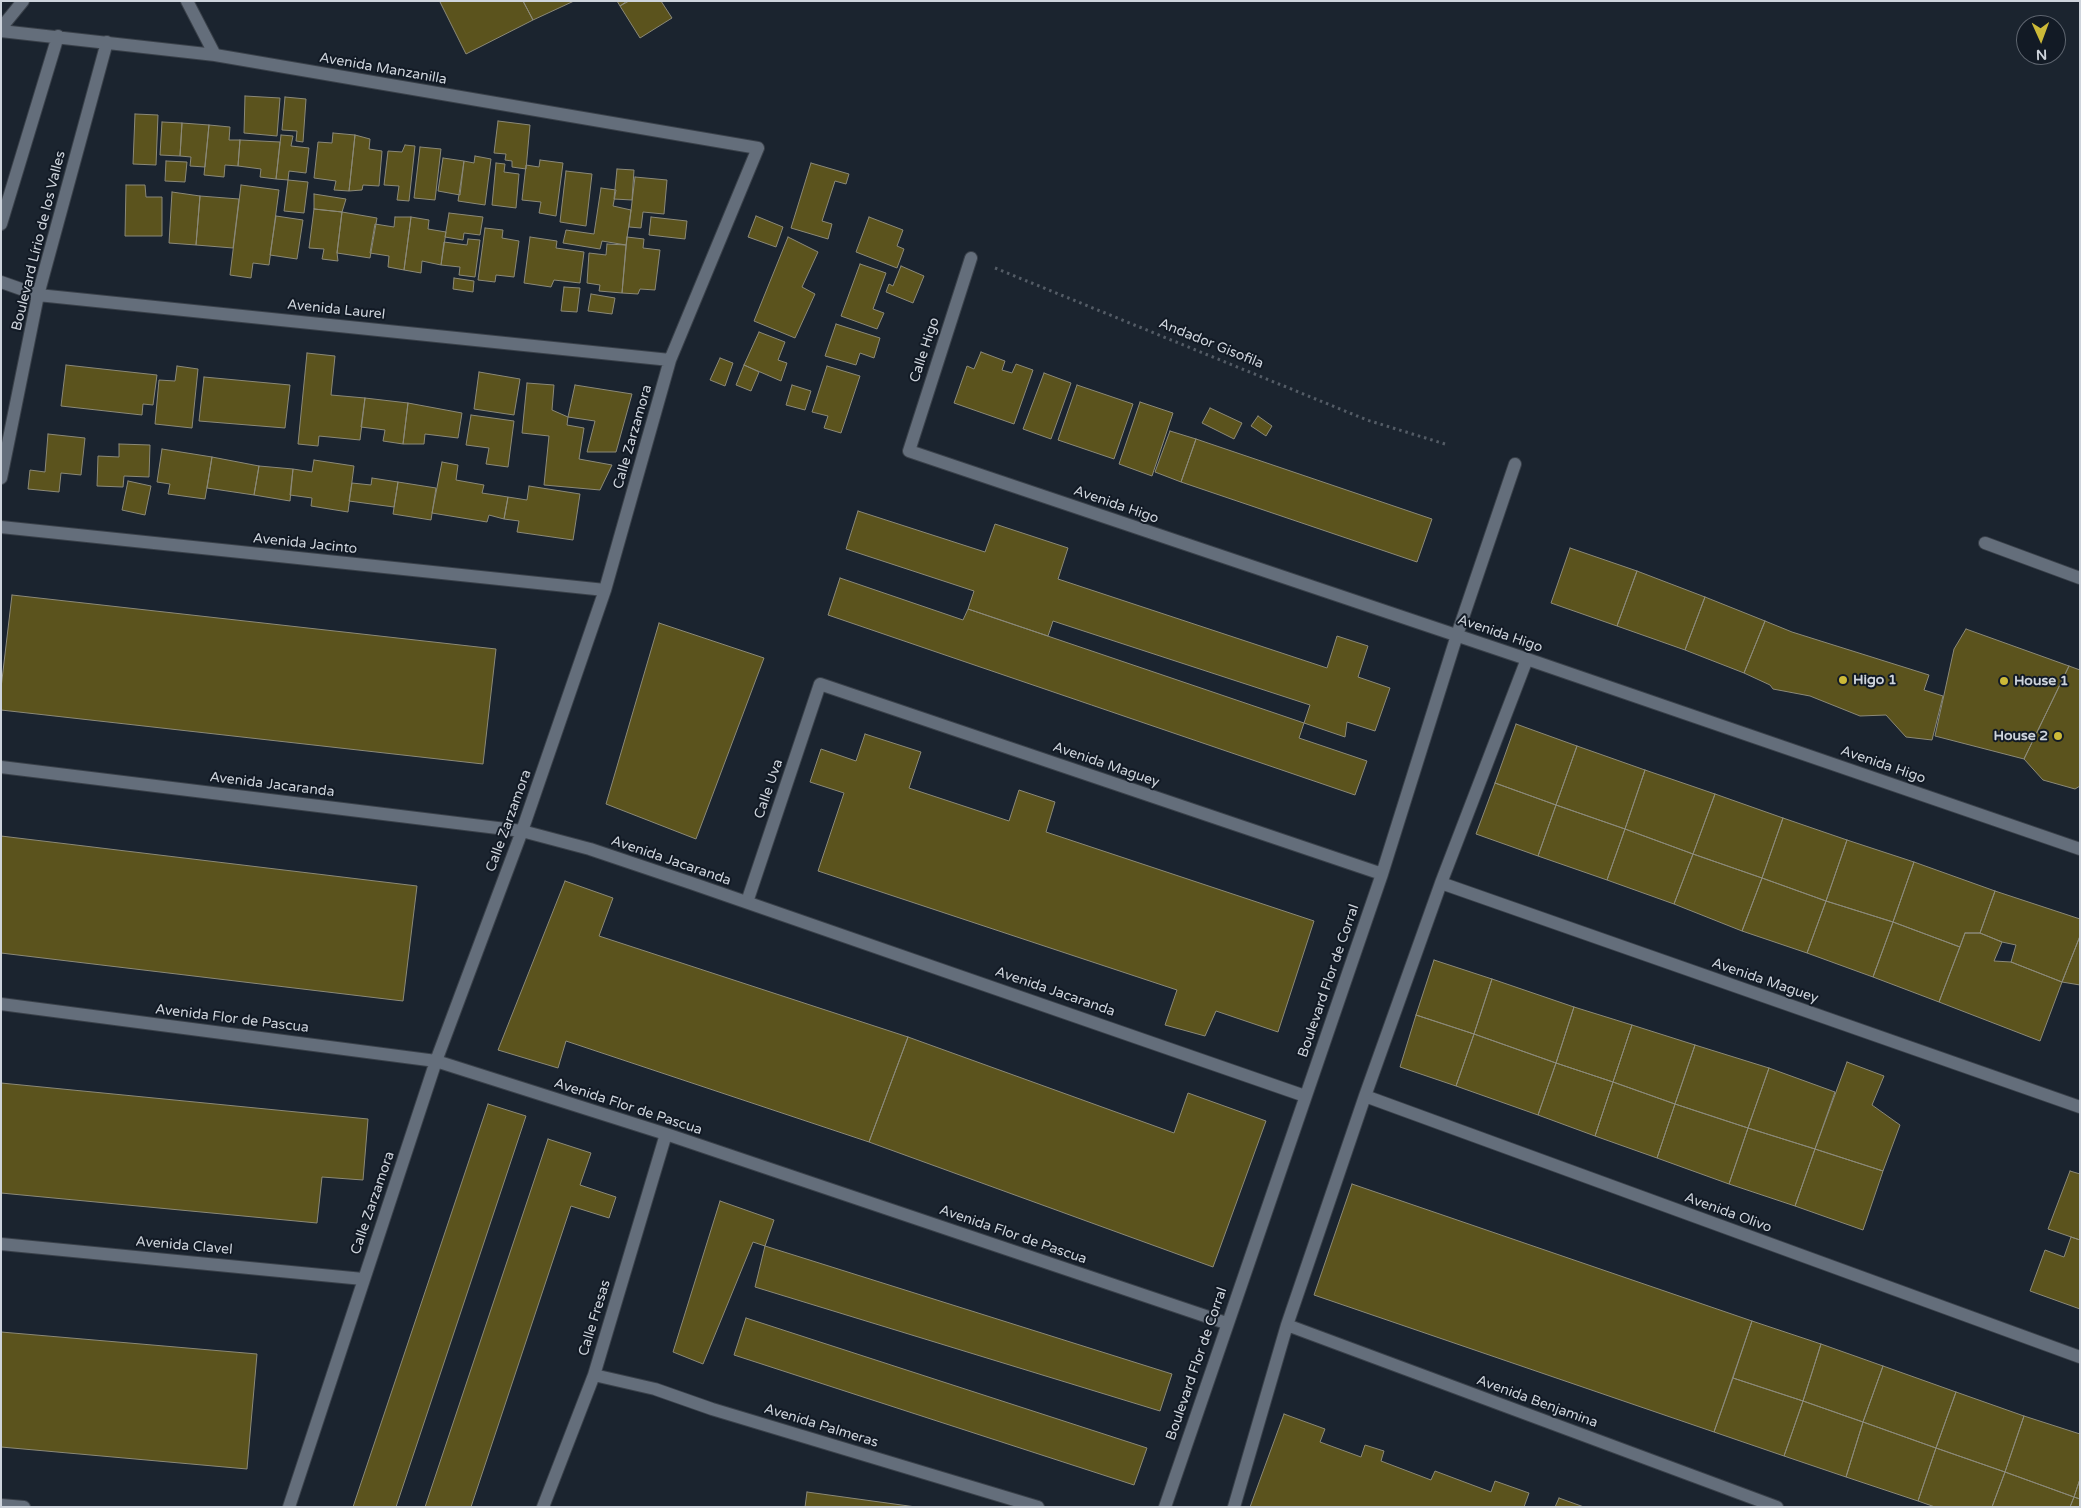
<!DOCTYPE html>
<meta charset="utf-8">
<style>
body{margin:0}
#map{position:relative;width:2081px;height:1508px;overflow:hidden;background:#1b242f;font-family:"Varela Round",sans-serif}
canvas{display:block}
.frame{position:absolute;inset:0;border:2px solid #ced4dc;pointer-events:none}
.north{position:absolute;left:2016px;top:15px;width:50px;height:50px;box-sizing:border-box;background:#121a25;border:1px solid #5d646e;border-radius:50%;rotate:178deg;font-size:14px;font-weight:700;line-height:20px;text-align:center;color:#ced4dc}
.north::after{content:'';display:block;margin:auto;width:18px;height:22px;background:#ccb938;clip-path:polygon(50% 0,100% 100%,50% 72%,0 100%)}
</style>
<div id="map">
<canvas width="2081" height="1508"></canvas>
<div class="frame"></div>
<div class="north">N</div>
</div>
<script>
const c = document.querySelector('canvas').getContext('2d');
c.lineJoin = 'round';
function fillPath(path, color) { c.fillStyle = color; c.fill(path, 'evenodd'); }
const shape = rows => new Path2D(rows.map(r => 'M' + r).join(''));
function stroke(path, color, width, dash) { c.strokeStyle = color; c.lineWidth = width; c.lineCap = dash ? 'butt' : 'round'; c.setLineDash(dash || []); c.stroke(path); }
function drawText(font, color, halo, rows, align = 'center') {
  c.font = font + ' "Varela Round",sans-serif'; c.lineWidth = 4; c.setLineDash([]); c.textBaseline = 'middle'; c.strokeStyle = halo; c.fillStyle = color; for (const [text, x, y, turn = 0] of rows) {
    c.save(); c.translate(x, y); c.rotate((+turn || 0) * Math.PI / 180); c.textAlign = isNaN(turn) ? turn : align; if (halo) c.strokeText(text, 0, 0); c.fillText(text, 0, 0); c.restore();
  }
}
const building = shape([
 [442,1,523,1,533,20,466,54,440,2,442,1],
 [523,1,574,1,533,20,523,1],
 [617,1,627,1,620,6,617,1],
 [629,1,661,1,672,18,640,38,620,6,629,1],
 [245,96,280,98,277,136,244,133,245,96],
 [285,97,306,99,303,142,296,141,297,131,282,130,285,97],
 [135,114,158,115,156,165,133,164,135,114],
 [498,121,530,125,526,169,512,167,512,161,505,160,506,154,494,153,498,121],
 [162,122,182,123,180,156,160,155,162,122],
 [182,123,209,125,205,167,190,166,191,157,180,156,182,123],
 [209,125,230,127,229,140,240,140,238,166,225,165,224,177,204,175,209,125],
 [333,133,355,135,349,191,334,190,336,181,314,178,318,142,332,143,333,133],
 [281,135,293,136,291,146,309,148,306,173,289,171,288,180,276,179,281,135],
 [355,135,370,139,369,149,382,151,379,186,363,185,362,190,349,191,355,135],
 [240,140,280,142,276,179,260,177,261,169,238,166,240,140],
 [405,145,415,146,409,201,397,200,399,186,384,185,388,151,402,152,405,145],
 [420,147,441,149,435,200,414,198,420,147],
 [475,156,491,159,485,205,458,201,464,161,474,163,475,156],
 [443,158,464,161,460,195,438,191,443,158],
 [540,160,563,163,556,216,539,213,541,202,522,200,526,165,539,167,540,160],
 [166,161,187,162,185,182,165,181,166,161],
 [496,163,505,164,504,172,519,174,516,208,492,205,496,163],
 [811,163,849,174,846,184,835,181,822,221,832,224,828,239,791,228,811,163],
 [617,169,634,170,632,200,614,199,617,169],
 [566,171,592,174,586,226,560,222,566,171],
 [635,177,667,180,664,214,643,212,641,228,629,227,635,177],
 [288,180,308,182,304,213,284,211,288,180],
 [126,185,145,185,146,197,162,197,162,236,125,236,126,185],
 [241,185,279,190,269,265,253,263,251,278,230,275,241,185],
 [601,188,616,190,613,206,631,210,626,245,602,241,600,249,563,243,566,230,594,234,601,188],
 [172,192,200,196,196,245,169,243,172,192],
 [314,194,346,199,342,212,314,209,314,194],
 [200,196,239,199,233,248,196,245,200,196],
 [314,209,342,212,337,253,338,261,322,259,324,249,309,248,314,209],
 [342,212,377,218,370,258,337,253,342,212],
 [449,213,483,217,480,235,464,233,463,240,445,237,449,213],
 [276,216,303,220,297,259,270,255,276,216],
 [756,216,783,227,776,247,748,237,756,216],
 [395,217,411,217,404,270,388,267,389,256,370,253,375,224,394,227,395,217],
 [411,217,429,220,428,229,446,232,441,265,422,261,421,273,404,270,411,217],
 [651,217,687,221,685,239,649,235,651,217],
 [869,217,903,230,897,246,904,249,897,268,856,252,869,217],
 [485,228,503,230,502,238,519,241,514,277,496,275,495,282,478,280,485,228],
 [530,237,557,241,556,248,584,252,580,283,554,280,551,287,524,283,530,237],
 [627,237,644,239,643,248,660,250,655,290,640,289,638,294,622,293,627,237],
 [788,237,818,252,802,287,815,294,795,338,754,321,788,237],
 [468,239,480,240,475,277,459,275,460,267,441,265,444,242,467,245,468,239],
 [607,244,626,245,622,293,599,291,600,285,587,283,589,253,606,255,607,244],
 [860,264,886,273,873,309,884,313,877,329,841,316,860,264],
 [901,266,924,276,913,303,886,292,889,284,893,286,901,266],
 [454,278,474,281,473,292,453,289,454,278],
 [564,287,580,288,577,312,561,311,564,287],
 [591,294,615,298,612,314,588,311,591,294],
 [836,324,880,338,874,358,860,353,856,365,825,356,836,324],
 [759,332,785,342,778,360,787,363,781,381,744,365,759,332],
 [981,352,1005,361,1002,370,1012,373,1016,364,1033,370,1014,424,954,403,967,366,974,369,981,352],
 [307,353,335,356,331,395,365,398,360,440,319,436,318,446,298,444,307,353],
 [720,358,733,363,725,386,710,380,720,358],
 [66,365,157,375,153,405,143,404,142,415,61,406,66,365],
 [744,365,759,372,751,391,736,385,744,365],
 [177,366,198,369,192,428,155,424,159,380,175,381,177,366],
 [827,366,860,376,841,433,824,428,828,416,812,412,827,366],
 [479,372,520,379,514,415,474,409,479,372],
 [1044,373,1071,383,1051,439,1023,429,1044,373],
 [204,377,290,385,285,428,199,421,204,377],
 [527,383,554,385,552,410,568,417,567,425,584,428,579,459,612,465,600,490,544,485,549,436,522,433,527,383],
 [575,385,632,394,616,452,587,452,595,421,568,417,575,385],
 [792,385,811,391,805,410,786,405,792,385],
 [1077,385,1133,404,1114,459,1058,440,1077,385],
 [365,398,408,403,403,444,383,441,385,430,361,427,365,398],
 [1140,402,1173,413,1152,476,1119,464,1140,402],
 [408,403,462,413,458,438,425,434,424,444,403,444,408,403],
 [1210,408,1242,423,1234,439,1202,423,1210,408],
 [471,415,514,421,508,467,486,464,489,448,466,445,471,415],
 [1258,416,1272,426,1266,436,1251,426,1258,416],
 [1170,431,1196,439,1181,482,1155,472,1170,431],
 [48,434,85,438,81,475,61,473,59,492,28,489,30,470,45,472,48,434],
 [1196,439,1432,519,1417,562,1181,482,1196,439],
 [119,444,150,445,149,477,124,476,123,487,97,486,98,456,119,457,119,444],
 [162,449,212,457,205,499,168,494,170,484,157,482,162,449],
 [212,457,259,466,254,495,207,488,212,457],
 [314,460,354,466,348,512,311,506,312,498,290,495,293,469,312,472,314,460],
 [442,462,458,465,456,480,484,485,482,493,508,497,504,519,489,515,487,522,432,513,442,462],
 [259,466,293,469,290,501,254,495,259,466],
 [372,478,398,482,394,507,349,501,352,483,371,485,372,478],
 [128,481,151,486,145,515,122,510,128,481],
 [398,482,436,488,431,520,393,514,398,482],
 [529,486,580,494,573,540,517,532,519,521,504,519,508,497,527,500,529,486],
 [858,511,985,552,995,524,1068,548,1058,579,1327,668,1337,636,1368,646,1358,677,1390,688,1375,731,1347,722,1345,737,1304,723,1310,705,1053,621,1048,636,968,609,974,591,846,549,858,511],
 [1570,548,1637,571,1617,626,1551,603,1570,548],
 [1637,571,1705,597,1685,650,1617,626,1637,571],
 [840,578,963,620,968,609,1304,723,1299,738,1367,761,1355,795,828,615,840,578],
 [12,595,496,649,483,764,1,710,1,688,12,595],
 [1705,597,1765,621,1744,673,1685,650,1705,597],
 [1765,621,1792,632,1929,675,1924,690,1943,696,1932,740,1906,737,1886,715,1860,716,1810,696,1773,689,1770,685,1744,673,1765,621],
 [659,623,764,658,696,839,606,804,659,623],
 [1966,629,2069,666,2024,759,1935,736,1954,649,1966,629],
 [2069,666,2080,670,2080,786,2075,789,2043,780,2024,759,2069,666],
 [1516,724,1577,746,1556,805,1495,783,1516,724],
 [865,734,921,752,909,788,1009,821,1019,790,1055,802,1046,832,1314,921,1278,1032,1216,1011,1205,1036,1165,1025,1177,990,818,871,844,793,810,782,821,749,856,761,865,734],
 [1577,746,1645,770,1625,829,1556,805,1577,746],
 [1645,770,1715,794,1693,854,1625,829,1645,770],
 [1495,783,1556,805,1538,856,1476,834,1495,783],
 [1715,794,1783,818,1762,878,1693,854,1715,794],
 [1556,805,1625,829,1607,880,1538,856,1556,805],
 [1783,818,1847,840,1826,901,1762,878,1783,818],
 [1625,829,1693,854,1674,904,1607,880,1625,829],
 [1,836,417,886,403,1001,1,953,1,836],
 [1847,840,1914,862,1893,922,1826,901,1847,840],
 [1693,854,1762,878,1742,931,1674,904,1693,854],
 [1914,862,1995,891,1980,933,1965,933,1960,947,1893,922,1914,862],
 [1762,878,1826,901,1807,953,1742,931,1762,878],
 [565,881,613,898,599,936,908,1037,869,1142,566,1041,558,1068,498,1050,565,881],
 [1995,891,2080,919,2080,936,2062,982,2011,962,2016,945,2002,942,1980,933,1995,891],
 [1826,901,1893,922,1873,977,1807,953,1826,901],
 [1893,922,1960,947,1939,1002,1873,977,1893,922],
 [1965,933,1980,933,2002,942,1994,961,2011,962,2062,982,2040,1041,1939,1002,1965,933],
 [2080,936,2080,985,2062,982,2080,936],
 [1434,960,1492,979,1474,1034,1416,1015,1434,960],
 [1492,979,1574,1007,1556,1063,1474,1034,1492,979],
 [1574,1007,1632,1025,1613,1082,1556,1063,1574,1007],
 [1416,1015,1474,1034,1456,1086,1400,1067,1416,1015],
 [1632,1025,1695,1045,1675,1104,1613,1082,1632,1025],
 [1474,1034,1556,1063,1538,1115,1456,1086,1474,1034],
 [908,1037,1174,1133,1188,1093,1266,1121,1213,1267,869,1142,908,1037],
 [1695,1045,1769,1068,1748,1128,1675,1104,1695,1045],
 [1847,1062,1884,1076,1872,1105,1900,1125,1883,1171,1815,1149,1847,1062],
 [1556,1063,1613,1082,1595,1136,1538,1115,1556,1063],
 [1769,1068,1835,1092,1815,1149,1748,1128,1769,1068],
 [1613,1082,1675,1104,1657,1158,1595,1136,1613,1082],
 [1,1083,368,1119,363,1180,322,1177,317,1223,1,1193,1,1083],
 [488,1104,526,1116,396,1507,353,1507,488,1104],
 [1675,1104,1748,1128,1729,1184,1657,1158,1675,1104],
 [1748,1128,1815,1149,1795,1206,1729,1184,1748,1128],
 [548,1139,591,1153,580,1185,616,1197,609,1218,571,1206,471,1507,425,1507,548,1139],
 [1815,1149,1883,1171,1863,1230,1795,1206,1815,1149],
 [2070,1171,2080,1174,2080,1240,2048,1229,2070,1171],
 [1352,1184,1752,1321,1714,1432,1314,1295,1352,1184],
 [720,1201,774,1220,765,1246,753,1242,703,1364,673,1352,720,1201],
 [2071,1237,2080,1240,2080,1309,2030,1291,2045,1250,2064,1257,2071,1237],
 [765,1246,1172,1374,1160,1411,755,1287,765,1246],
 [746,1318,1147,1448,1134,1485,734,1355,746,1318],
 [1752,1321,1821,1344,1803,1401,1733,1378,1752,1321],
 [1,1332,257,1354,247,1469,1,1447,1,1332],
 [1821,1344,1883,1366,1863,1422,1803,1401,1821,1344],
 [1883,1366,1956,1392,1936,1448,1863,1422,1883,1366],
 [1733,1378,1803,1401,1784,1456,1714,1432,1733,1378],
 [1956,1392,2024,1416,2005,1472,1936,1448,1956,1392],
 [1803,1401,1863,1422,1846,1477,1784,1456,1803,1401],
 [1284,1414,1325,1429,1320,1442,1361,1457,1365,1445,1384,1451,1381,1461,1431,1480,1435,1471,1491,1492,1495,1481,1529,1493,1524,1507,1250,1507,1284,1414],
 [2024,1416,2080,1434,2080,1479,2074,1497,2005,1472,2024,1416],
 [1863,1422,1936,1448,1918,1501,1846,1477,1863,1422],
 [1936,1448,2005,1472,1992,1507,1935,1507,1918,1501,1936,1448],
 [2005,1472,2074,1497,2070,1507,1992,1507,2005,1472],
 [2080,1479,2080,1499,2074,1497,2080,1479],
 [807,1492,916,1507,805,1507,807,1492],
 [2074,1497,2080,1499,2080,1507,2070,1507,2074,1497],
 [1559,1498,1584,1507,1555,1507,1559,1498]
]);
fillPath(building, '#5b531d');
stroke(building, '#8b8978', 1);
const minor = shape([
 [187,1,215,55],
 [1,28,23,1],
 [1,31,215,55,758,148,670,360,605,590,522,831,436,1061,289,1507],
 [1,224,58,36],
 [971,258,909,451,1527,659,2080,849],
 [1,282,38,295,670,360],
 [1,478,38,295,107,42],
 [1,527,605,590],
 [1985,543,2080,578],
 [1,767,522,831,590,849,691,883,1305,1096],
 [1441,883,2080,1107],
 [747,902,820,684,1382,874],
 [1,1004,436,1061,666,1134,1226,1323],
 [1365,1096,2080,1357],
 [1,1244,363,1279],
 [1287,1325,1777,1507],
 [594,1375,655,1389,712,1409,1038,1507],
 [1,1505,24,1507],
 [543,1507,594,1375,666,1134],
 [1165,1507,1382,874,1457,635,1515,464],
 [1234,1507,1287,1325,1365,1096,1441,883,1527,659]
]);
stroke(minor, '#3a414a', 14);
stroke(shape([
 [995,268,1367,420,1445,444]
]), '#545c66', 3, [2.5, 4]);
stroke(minor, '#646e7b', 12);
for (const [x, y, r, color] of [
 [1843,680,5,"#ccb938"],
 [2004,681,5,"#ccb938"],
 [2058,736,5,"#ccb938"]
]) { const dot = new Path2D(); dot.arc(x, y, r, 0, 2 * Math.PI); c.fillStyle = color; c.fill(dot); stroke(dot, '#121a25', 2); }
drawText('14px', '#ced4dc', '#121a25', [
 ["Avenida Manzanilla",383,69,10],
 ["Boulevard Lírio de los Valles",39,241,-76],
 ["Avenida Laurel",336,310,6],
 ["Andador Gisofila",1211,344,22],
 ["Calle Higo",925,350,-72],
 ["Calle Zarzamora",633,437,-74],
 ["Avenida Higo",1116,505,19],
 ["Avenida Jacinto",305,544,6],
 ["Avenida Higo",1500,634,19],
 ["Avenida Maguey",1106,765,19],
 ["Avenida Higo",1883,765,19],
 ["Avenida Jacaranda",272,785,7],
 ["Calle Uva",769,789,-71],
 ["Calle Zarzamora",509,821,-70],
 ["Avenida Jacaranda",671,861,19],
 ["Boulevard Flor de Corral",1329,981,-71],
 ["Avenida Maguey",1765,981,19],
 ["Avenida Jacaranda",1055,992,19],
 ["Avenida Flor de Pascua",232,1019,7],
 ["Avenida Flor de Pascua",628,1107,18],
 ["Calle Zarzamora",373,1203,-71],
 ["Avenida Olivo",1728,1213,20],
 ["Avenida Flor de Pascua",1013,1235,19],
 ["Avenida Clavel",184,1246,5],
 ["Calle Fresas",595,1318,-73],
 ["Boulevard Flor de Corral",1197,1364,-71],
 ["Avenida Benjamina",1537,1402,20],
 ["Avenida Palmeras",821,1426,17]
]);
drawText('bold 14px', '#ced4dc', '#121a25', [
 ["Higo 1",1853,680],
 ["House 1",2014,681],
 ["House 2",2048,736,"right"]
], 'left');
</script>
